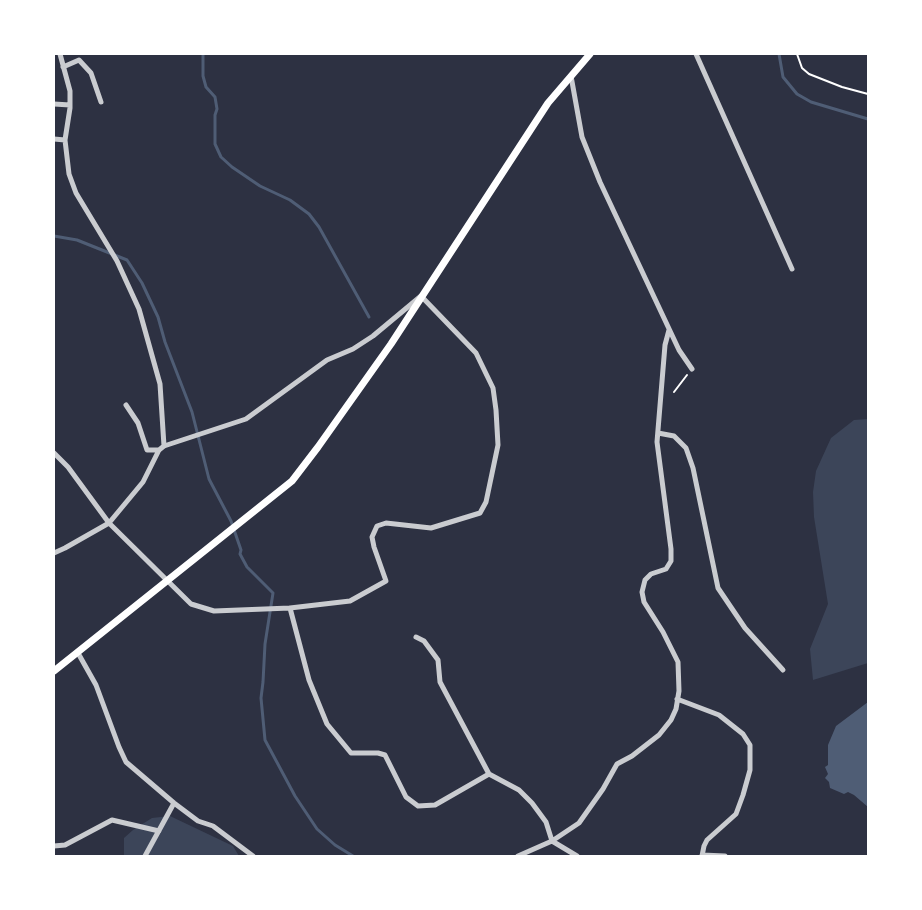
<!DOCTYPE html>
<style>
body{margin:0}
#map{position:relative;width:922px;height:910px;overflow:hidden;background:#2d3142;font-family:"Alegreya Sans",sans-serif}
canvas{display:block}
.frame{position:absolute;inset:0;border:55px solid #fff;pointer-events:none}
</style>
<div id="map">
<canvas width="922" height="910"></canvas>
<div class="frame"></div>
</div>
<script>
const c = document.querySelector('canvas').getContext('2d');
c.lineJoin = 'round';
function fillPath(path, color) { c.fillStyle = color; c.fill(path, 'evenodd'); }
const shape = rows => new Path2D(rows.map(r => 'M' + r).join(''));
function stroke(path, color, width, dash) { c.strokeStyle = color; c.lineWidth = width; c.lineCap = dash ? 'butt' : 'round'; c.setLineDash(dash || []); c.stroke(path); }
fillPath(shape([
 [868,419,868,663,813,680,810,649,828,604,814,517,813,492,816,471,831,438,854,420],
 [170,816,233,846,239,856,124,856,124,838,133,830,152,818]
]), '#3c4559');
fillPath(shape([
 [868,702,868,807,854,795,848,792,844,794,830,788,829,782,825,778,828,774,825,767,828,765,828,745,836,726]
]), '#4f5d75');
stroke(shape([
 [203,54,203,76,206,87,215,97,217,109,215,115,215,144,221,157,232,167,260,186,290,200,309,214,319,227,369,317],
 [779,54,783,77,797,94,811,102,868,119],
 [54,236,77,240,127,260,142,283,158,317,165,342,192,412,209,479,231,521,241,550,240,554,247,567,273,593,265,644,263,682,261,698,265,740,295,796,317,829,335,845,353,856]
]), '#4f5d75', 3);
stroke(shape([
 [797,54,802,68,809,74,842,87,868,94],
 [674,392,687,375]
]), '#fff', 2);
stroke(shape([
 [60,54,70,91,70,108,65,140,69,174,76,193,117,261,139,309,160,384,164,446],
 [696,54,792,269],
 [63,67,79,60,91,73,101,102],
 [571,76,582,137,600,182,679,350,692,369],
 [54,104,70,105],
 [54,139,65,140],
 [126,405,138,423,147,450,159,450],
 [658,433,674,436,686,448,693,468,718,588,745,628,783,670],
 [54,453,68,467,109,523,191,604,214,611,290,608,350,601,386,581,374,547,372,537,377,526,386,523,431,528,480,513,486,502,498,445,496,410,493,388,476,353,421,296,373,336,353,349,327,360,246,419,164,446,159,450,143,482,109,523,65,548,54,553],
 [290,608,309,680,327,724,351,753,378,753,385,755,406,797,418,806,435,805,489,774,519,790,532,803,546,822,552,841,577,856],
 [416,637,424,641,438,660,440,682,489,774],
 [78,653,96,685,119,747,126,762,174,803,198,821,213,826,253,856],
 [677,699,719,715,743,734,750,745,750,770,743,795,736,814,707,840,704,846,702,856],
 [54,846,65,845,112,820,159,831],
 [702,855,725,856],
 [145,856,174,803],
 [518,856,552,841,579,823,603,789,617,764,632,756,659,735,671,720,676,709,679,691,678,662,663,632,644,602,642,592,645,580,651,574,666,569,671,561,671,549,657,442,665,345,669,330]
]), '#caccd0', 5);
stroke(shape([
 [54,671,292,481,318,447,391,344,548,103,590,54]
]), '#fff', 7);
</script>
